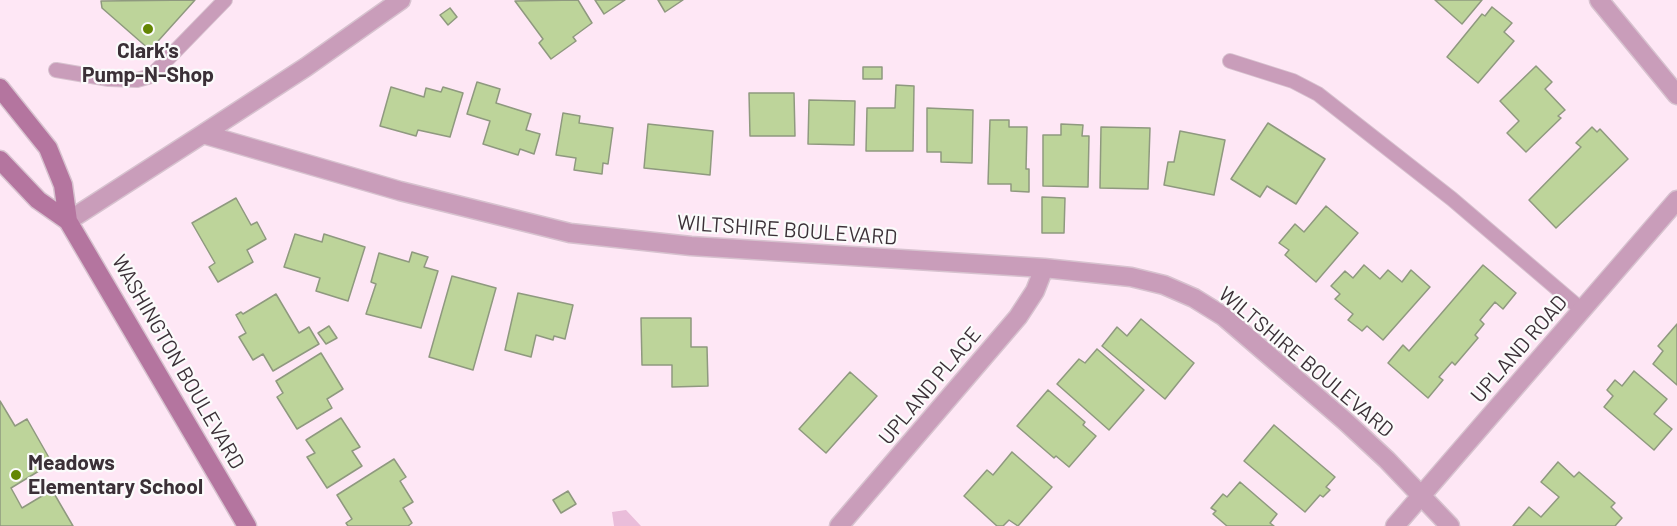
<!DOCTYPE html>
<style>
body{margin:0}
canvas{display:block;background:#fee7f5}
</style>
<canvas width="1677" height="526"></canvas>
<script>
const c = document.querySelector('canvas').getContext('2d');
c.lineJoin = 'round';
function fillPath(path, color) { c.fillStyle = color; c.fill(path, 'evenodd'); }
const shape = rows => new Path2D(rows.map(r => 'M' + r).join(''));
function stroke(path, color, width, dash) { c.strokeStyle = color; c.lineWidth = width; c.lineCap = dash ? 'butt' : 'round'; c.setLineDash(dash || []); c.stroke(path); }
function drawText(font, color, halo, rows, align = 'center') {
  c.font = font + ' Barlow,sans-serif'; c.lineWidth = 4.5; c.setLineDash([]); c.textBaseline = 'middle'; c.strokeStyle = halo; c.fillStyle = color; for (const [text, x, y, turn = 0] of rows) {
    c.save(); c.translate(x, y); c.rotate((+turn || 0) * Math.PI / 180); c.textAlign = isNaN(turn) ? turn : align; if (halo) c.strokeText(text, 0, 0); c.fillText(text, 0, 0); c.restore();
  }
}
fillPath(shape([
 [626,510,641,526,614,526,612,512]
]), '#eabdda');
const building = shape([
 [195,0,150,50,102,8,101,1,195,0],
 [578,0,592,23,573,37,576,41,551,59,539,43,543,39,515,1,578,0],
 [595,0,625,0,604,14,595,0],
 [658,0,683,0,665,12,658,0],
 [1435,0,1482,0,1462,24,1435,0],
 [1492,7,1512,23,1504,32,1514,41,1478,83,1447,57,1482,14,1485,16,1492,7],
 [450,8,457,17,448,25,440,15,450,8],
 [1536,66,1552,82,1545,89,1565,110,1558,116,1561,118,1526,152,1507,133,1519,121,1500,101,1536,66],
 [863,67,882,67,882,79,863,79,863,67],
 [477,82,500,89,496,103,531,114,526,130,540,134,534,154,520,149,518,155,483,144,490,121,467,114,477,82],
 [896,85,914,86,913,151,866,151,867,108,895,108,896,85],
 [391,87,424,97,426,88,441,92,443,87,463,93,450,137,418,130,416,136,380,126,391,87],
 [749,93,794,93,795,136,750,136,749,93],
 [809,100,855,101,854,145,808,144,809,100],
 [927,108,973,110,972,163,941,162,941,152,927,152,927,108],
 [563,113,580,116,579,123,613,128,608,164,603,163,602,174,574,170,576,158,556,155,563,113],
 [990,120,1009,120,1009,127,1027,127,1026,169,1029,169,1029,192,1011,191,1011,184,988,184,990,120],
 [1268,123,1325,159,1296,204,1267,186,1260,197,1231,179,1268,123],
 [648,124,713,131,710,175,644,168,648,124],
 [1061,124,1083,125,1082,136,1089,136,1088,187,1043,186,1043,135,1061,135,1061,124],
 [1101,127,1150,128,1148,189,1100,188,1101,127],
 [1592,127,1597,132,1600,129,1628,159,1556,228,1529,200,1581,147,1576,143,1592,127],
 [1180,131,1225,140,1214,195,1164,185,1168,162,1174,162,1180,131],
 [1042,197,1065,198,1064,233,1042,233,1042,197],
 [236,198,251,225,257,222,266,239,247,250,253,262,218,282,209,267,215,263,192,223,236,198],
 [1326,206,1358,233,1316,282,1285,255,1289,250,1279,243,1295,224,1304,232,1326,206],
 [295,234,322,242,324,234,365,247,348,301,316,291,320,278,284,267,295,234],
 [412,252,428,257,424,267,438,271,421,328,366,314,376,284,371,282,379,253,409,262,412,252],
 [1364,265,1380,279,1388,270,1402,282,1411,270,1430,287,1383,340,1367,326,1362,331,1348,320,1353,314,1335,299,1340,294,1331,286,1345,271,1353,278,1364,265],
 [1483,265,1516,293,1503,309,1495,302,1480,320,1484,324,1475,335,1478,338,1455,365,1452,362,1439,377,1443,380,1428,398,1388,363,1403,345,1409,351,1483,265],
 [452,276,496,288,473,370,429,357,452,276],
 [518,293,573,305,565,339,554,336,553,340,536,335,531,357,505,350,518,293],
 [276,294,299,333,309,327,319,344,273,371,263,354,253,360,239,337,246,333,236,315,241,312,243,314,276,294],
 [641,318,691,318,691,347,707,347,708,386,672,387,672,365,642,365,641,318],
 [1141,319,1194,363,1165,399,1102,346,1117,327,1127,336,1141,319],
 [1677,324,1677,385,1653,364,1663,351,1658,346,1677,324],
 [329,326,337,338,326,344,318,333,329,326],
 [1097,349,1144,390,1109,430,1057,384,1079,359,1085,363,1097,349],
 [321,353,343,389,327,399,332,408,297,429,277,397,283,393,276,381,321,353],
 [1634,371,1667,399,1654,414,1672,429,1654,450,1604,407,1613,396,1607,390,1615,380,1622,386,1634,371],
 [850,372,877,396,826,453,799,429,850,372],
 [1048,390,1085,422,1083,425,1096,436,1069,467,1056,456,1054,458,1017,426,1048,390],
 [0,401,15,426,27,419,52,463,11,488,16,497,22,508,52,490,73,526,0,526,0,401],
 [341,418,360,447,352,451,362,466,327,488,307,457,315,453,306,440,341,418],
 [1274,425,1335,477,1326,487,1330,490,1323,497,1320,495,1305,512,1244,461,1274,425],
 [1012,452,1052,487,1018,526,1009,520,1003,526,997,526,964,496,987,470,993,475,1012,452],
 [394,459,406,477,400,481,413,502,403,508,412,523,408,526,348,526,346,523,352,519,337,495,394,459],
 [1558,462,1574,477,1579,472,1615,503,1611,507,1622,518,1615,526,1513,526,1529,507,1541,517,1559,497,1541,482,1558,462],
 [1240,482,1277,514,1270,523,1274,526,1227,526,1213,514,1216,511,1211,508,1223,494,1227,497,1240,482],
 [568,491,576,504,561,513,553,500,568,491]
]);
fillPath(building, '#bdd49a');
stroke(building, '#8f997f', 1.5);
const lane = shape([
 [1230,61,1293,81,1318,94,1452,199,1582,310],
 [56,70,109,79,137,80,151,76,225,0]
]);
const street = shape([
 [1599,0,1677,95],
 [203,134,306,67,401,0],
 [68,221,203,134,400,191,570,233,691,246,1044,268,1131,277,1164,285,1194,298,1223,316,1345,421,1387,460,1450,526],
 [839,526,1018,317,1035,291,1044,268],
 [1395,526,1677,200]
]);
const secondary = shape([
 [0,88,48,148,63,185,68,221,247,526],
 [0,160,38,200,68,221]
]);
stroke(lane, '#d7c2cf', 16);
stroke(street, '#d7c2cf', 21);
stroke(secondary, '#d7c2cf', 21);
stroke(lane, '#c99dba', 14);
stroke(street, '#c99dba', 18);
stroke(secondary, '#b4759f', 18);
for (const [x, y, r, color] of [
 [148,29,6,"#648603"],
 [16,475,6,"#648603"]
]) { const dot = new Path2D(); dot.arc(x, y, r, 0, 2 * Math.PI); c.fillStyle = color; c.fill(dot); stroke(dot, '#fbfbfb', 2); }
drawText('bold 21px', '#3b3037', '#fbfbfb', [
 ["Clark's",148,51],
 ["Pump-N-Shop",148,75],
 ["Meadows",28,463,"left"],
 ["Elementary School",28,487,"left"]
]);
drawText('21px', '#3b3037', '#fbfbfb', [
 ["WILTSHIRE BOULEVARD",787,230,4],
 ["UPLAND ROAD",1519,349,-49],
 ["WASHINGTON BOULEVARD",178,362,60],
 ["WILTSHIRE BOULEVARD",1306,362,40],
 ["UPLAND PLACE",930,386,-50]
]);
</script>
